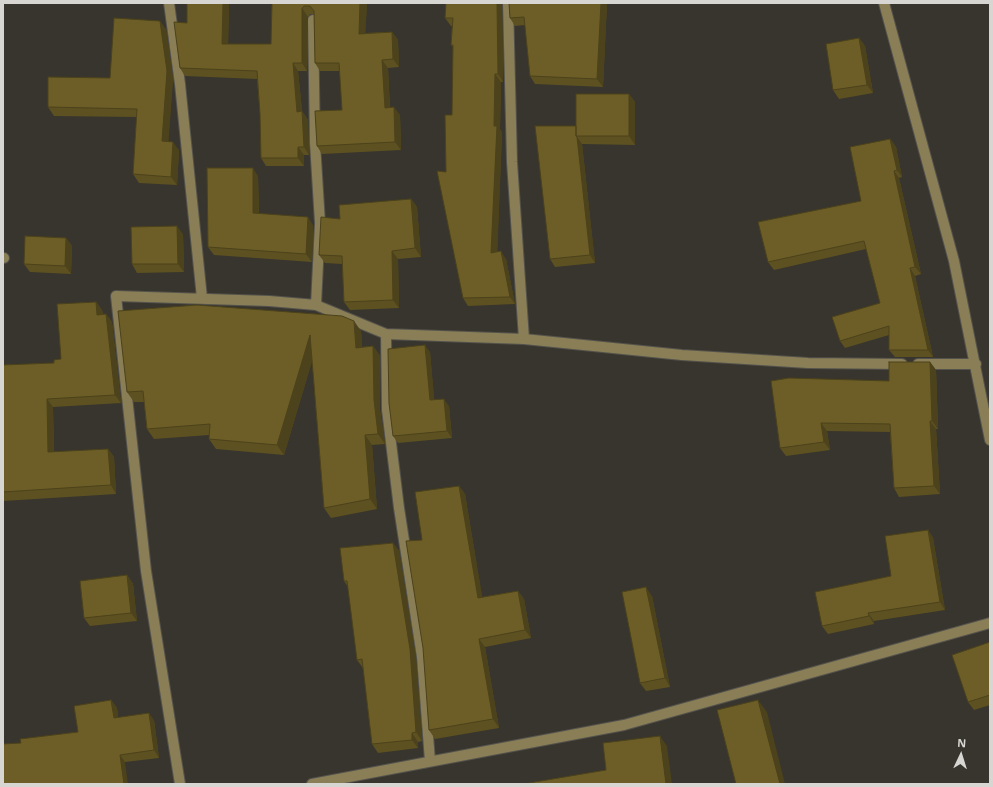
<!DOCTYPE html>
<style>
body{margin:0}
#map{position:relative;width:993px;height:787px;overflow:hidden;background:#37352e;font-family:"Open Sans",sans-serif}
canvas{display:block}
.frame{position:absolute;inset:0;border:4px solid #d8d6d2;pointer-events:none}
.north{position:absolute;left:941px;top:735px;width:40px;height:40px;-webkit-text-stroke:3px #37352e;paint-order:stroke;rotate:4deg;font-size:11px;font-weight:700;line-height:16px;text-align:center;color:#d8d6d2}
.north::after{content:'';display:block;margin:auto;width:14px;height:18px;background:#d8d6d2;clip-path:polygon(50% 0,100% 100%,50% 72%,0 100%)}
</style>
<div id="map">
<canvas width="993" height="787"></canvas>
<div class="frame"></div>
<div class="north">N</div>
</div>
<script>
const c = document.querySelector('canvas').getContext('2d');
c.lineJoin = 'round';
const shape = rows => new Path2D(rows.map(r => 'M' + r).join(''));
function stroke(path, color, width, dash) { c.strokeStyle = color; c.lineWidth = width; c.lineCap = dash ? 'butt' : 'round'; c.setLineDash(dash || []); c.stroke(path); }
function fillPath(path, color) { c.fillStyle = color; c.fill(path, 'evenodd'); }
const minor = shape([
 [169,3,180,84,202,298],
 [508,3,512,162,524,339],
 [884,3,954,261,990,440],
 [313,20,315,143,320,223,316,305],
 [3,258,4,258],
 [386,334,387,410,399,508,422,657,430,761],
 [918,364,976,364],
 [180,784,146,571,116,296,269,301,316,305,386,334,524,339,682,355,808,363,902,364],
 [312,784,624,725,990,623]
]);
stroke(minor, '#54524c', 12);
stroke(minor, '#897e56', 10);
fillPath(shape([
 [229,3,228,44,271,44,272,3,367,3,365,33,392,32,398,40,399,67,388,68,390,108,400,115,401,150,322,154,317,146,342,110,340,71,320,71,315,63,314,14,310,14,308,17,307,71,298,71,302,111,308,120,309,155,304,155,304,166,266,166,261,158,260,114,257,79,185,76,180,68,187,23],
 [502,3,503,82,501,82,500,129,502,133,497,252,506,259,515,304,468,306,463,298,446,172,452,115,453,47,451,45,452,26,451,26,445,18],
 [509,3,607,3,603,87,535,84,530,76,525,25,515,26,510,18],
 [166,29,173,79,168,142,179,150,177,185,139,183,133,174,137,117,54,116,48,107,110,78],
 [859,38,865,46,873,93,839,99,833,90],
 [629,94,635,102,635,145,582,144,595,263,555,267,550,259,576,127],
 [890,139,896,147,902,177,899,178,921,274,915,276,933,357,895,357,889,350,889,335,845,348,840,341,880,303,866,249,774,270,768,262,861,201],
 [258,176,259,213,313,225,312,262,214,255,208,247],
 [411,199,417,207,421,257,398,259,399,308,350,310,344,302,342,264,325,263,319,255,340,219],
 [183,234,184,272,137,273,132,264],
 [66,238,72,246,71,274,30,272,24,264],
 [96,302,102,310,103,314,106,314,112,322,121,403,53,407,54,452,108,449,114,457,116,494,3,501,3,365,54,363,61,359],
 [361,331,362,347,373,346,380,356,380,410,385,444,372,445,377,509,331,518,324,508,312,361,284,455,216,449,209,439,209,435,154,439,147,429,144,402,134,402,127,392],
 [430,352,434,400,449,406,452,438,398,443,393,436],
 [930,362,936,370,938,429,936,429,940,494,899,497,894,488,890,432,827,431,830,450,786,456,780,448,889,381],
 [459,486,465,494,482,597,518,591,524,599,531,638,485,647,499,728,435,739,429,730,422,540],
 [928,530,933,538,945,610,874,621,874,624,828,634,822,626,891,576],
 [393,543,399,551,416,658,422,741,418,742,418,748,378,753,372,744,363,668,357,660,348,587,344,581],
 [127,575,133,584,137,621,90,626,84,618],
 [652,596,670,687,646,691,640,683],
 [990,642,990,705,974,710,968,702],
 [111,700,117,708,118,717,154,720,159,758,125,762,21,743,78,732]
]), '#5d5121');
fillPath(shape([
 [223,3,229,3,228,52,222,44],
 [360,3,367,3,365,42,359,34],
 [497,3,502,3,503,82,498,74],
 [601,3,607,3,603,87,597,79],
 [302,8,308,17,307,71,302,63],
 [160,21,166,29,173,79,168,150,162,141],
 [392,32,398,40,399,67,393,59],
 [859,38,865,46,873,93,867,85],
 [382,60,388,68,390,116,385,108],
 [293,63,298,71,303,120,297,112],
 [495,74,501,82,500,129,502,133,497,261,491,253],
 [629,94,635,102,635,145,629,136],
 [394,107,400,115,401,150,395,142],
 [302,111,308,120,309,155,304,147],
 [577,137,582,144,595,263,590,255],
 [890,139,896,147,902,177,897,170],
 [173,142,179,150,177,185,171,177],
 [298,147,304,155,304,166,298,158],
 [253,168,258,176,259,221,253,213],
 [894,171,899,178,921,274,915,267],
 [411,199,417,207,421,257,415,248],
 [308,217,313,225,312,262,306,254],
 [177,226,183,234,184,272,178,264],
 [66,238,72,246,71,274,65,266],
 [392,251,398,259,399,308,393,300],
 [501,251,506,259,515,304,510,297],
 [910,268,915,276,933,357,928,350],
 [96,302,102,310,103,323,97,315],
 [106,314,112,322,121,403,115,395],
 [354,321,361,331,363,358,356,348],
 [310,335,317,345,284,455,277,445],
 [425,345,430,352,435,407,430,400],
 [373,346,380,356,380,410,385,444,378,434,374,400],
 [930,362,936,370,938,429,932,421],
 [47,399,53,407,54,460,48,452],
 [444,399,449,406,452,438,447,431],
 [930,421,936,429,940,494,934,486],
 [821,423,827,431,830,450,824,442],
 [365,435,372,445,377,509,370,499],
 [108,449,114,457,116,494,111,485],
 [459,486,465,494,484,607,478,598],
 [928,530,933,538,945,610,940,602],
 [393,543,399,551,416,658,422,741,416,732],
 [127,575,133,584,137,621,131,613],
 [646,587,652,596,670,687,665,678],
 [518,591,524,599,531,638,525,630],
 [868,613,874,621,874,624,869,616],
 [479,639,485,647,499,728,493,719],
 [111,700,117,708,119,725,114,718],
 [758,700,767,712,785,784,780,784],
 [149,713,154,720,159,758,154,750],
 [412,733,418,742,418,748,412,740],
 [660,736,667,746,672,784,666,784],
 [120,755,125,762,128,784,124,784]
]), '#4c421b');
const building = shape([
 [187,3,223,3,222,44,271,44,272,3,360,3,359,34,392,32,393,59,382,60,385,108,394,107,395,142,317,146,315,111,342,110,339,63,315,63,314,11,310,6,304,6,302,8,302,63,293,63,297,112,302,111,304,147,298,147,298,158,261,158,260,114,257,71,180,68,174,22,187,23,187,3],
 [446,3,497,3,498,74,495,74,494,126,497,126,491,253,501,251,510,297,463,298,437,171,446,172,445,115,452,115,453,45,451,45,453,18,445,18,446,3],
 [509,3,601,3,597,79,530,76,524,17,510,18,509,3],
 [114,18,160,21,167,71,162,141,173,142,171,177,133,174,137,109,48,107,48,77,110,78,114,18],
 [859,38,867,85,833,90,826,44,859,38],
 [576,94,629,94,629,136,576,136,576,94],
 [535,126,576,126,576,136,577,137,590,255,550,259,535,126],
 [890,139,897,170,894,171,915,267,910,268,928,350,889,350,889,326,840,341,832,317,880,303,864,241,768,262,758,222,861,201,850,147,890,139],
 [207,168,253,168,253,213,308,217,306,254,208,247,207,168],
 [411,199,415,248,392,251,393,300,344,302,342,256,319,255,321,217,340,219,339,205,411,199],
 [177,226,178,264,132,264,131,227,177,226],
 [25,236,66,238,65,266,24,264,25,236],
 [96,302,97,315,106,314,115,395,47,399,48,452,108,449,111,485,3,492,3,365,54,363,54,360,61,359,57,304,96,302],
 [197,305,342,316,354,321,356,348,373,346,374,400,378,434,365,435,370,499,324,508,310,335,277,445,209,439,210,424,147,429,143,391,127,392,118,311,197,305],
 [425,345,430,400,444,399,447,431,393,436,389,403,388,349,425,345],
 [889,362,930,362,932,421,930,421,934,486,894,488,890,424,821,423,824,442,780,448,771,381,789,378,889,381,889,362],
 [459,486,478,598,518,591,525,630,479,639,493,719,429,730,423,648,406,541,422,540,415,492,459,486],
 [928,530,940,602,868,613,869,616,822,626,815,592,891,576,885,536,928,530],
 [393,543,410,649,416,732,412,733,412,740,372,744,362,659,357,660,347,581,344,581,340,548,393,543],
 [127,575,131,613,84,618,80,581,127,575],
 [646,587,665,678,640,683,622,592,646,587],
 [990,642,990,695,968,702,952,655,990,642],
 [111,700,114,718,149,713,154,750,120,755,124,784,3,784,3,744,21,743,20,739,78,732,74,706,111,700],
 [758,700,780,784,736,784,717,710,758,700],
 [660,736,666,784,523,784,606,770,603,743,660,736]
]);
fillPath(building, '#6c5e26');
stroke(building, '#4c421b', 1);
</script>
